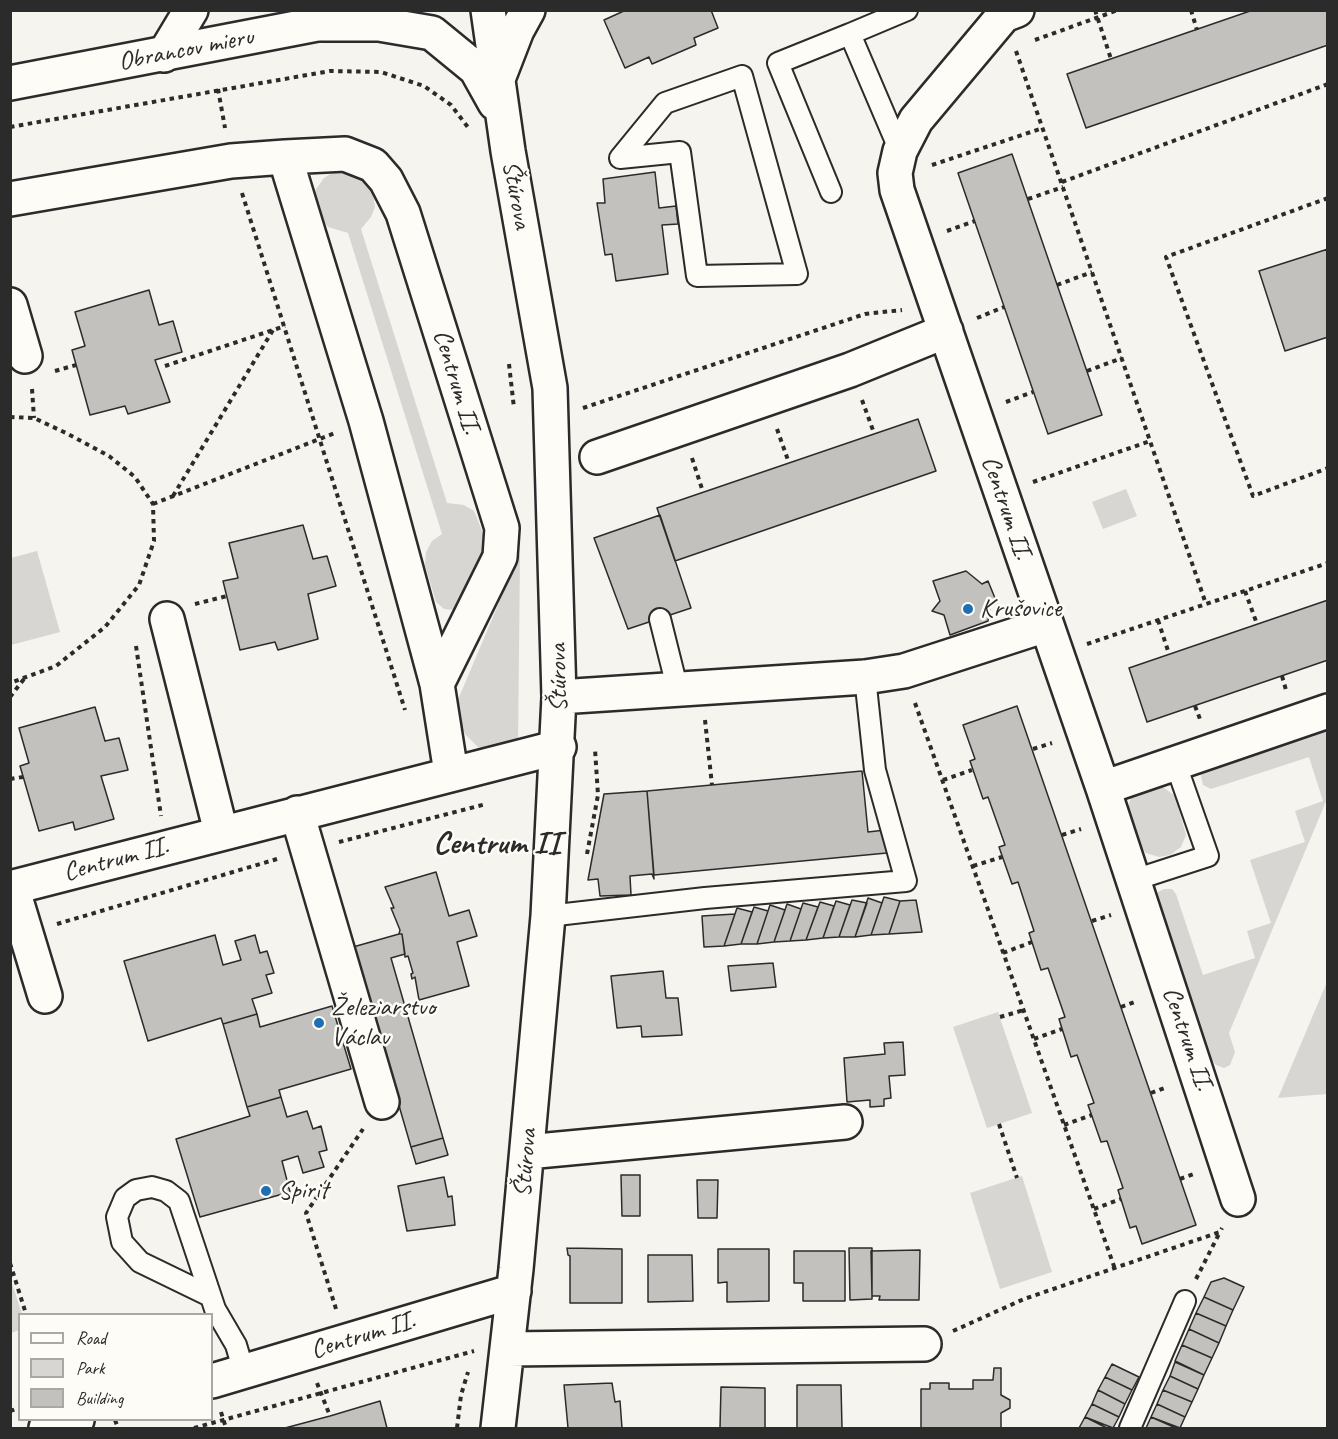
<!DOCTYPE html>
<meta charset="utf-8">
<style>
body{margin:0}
#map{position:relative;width:1338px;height:1439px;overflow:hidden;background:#f5f4ef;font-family:Caveat,sans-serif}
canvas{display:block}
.frame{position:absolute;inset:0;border:12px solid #2b2b2b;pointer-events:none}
.legend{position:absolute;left:18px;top:1313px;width:195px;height:108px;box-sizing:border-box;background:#fdfcf7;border:2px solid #a9a8a5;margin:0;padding:8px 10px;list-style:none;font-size:18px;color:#2b2b2b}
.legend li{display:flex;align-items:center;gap:12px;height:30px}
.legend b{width:30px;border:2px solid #a9a8a5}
</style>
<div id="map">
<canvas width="1338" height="1439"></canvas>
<div class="frame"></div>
<ul class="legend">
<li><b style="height:8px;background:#fdfcf7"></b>Road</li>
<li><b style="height:16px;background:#d7d6d2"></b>Park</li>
<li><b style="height:16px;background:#c2c1be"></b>Building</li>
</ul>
</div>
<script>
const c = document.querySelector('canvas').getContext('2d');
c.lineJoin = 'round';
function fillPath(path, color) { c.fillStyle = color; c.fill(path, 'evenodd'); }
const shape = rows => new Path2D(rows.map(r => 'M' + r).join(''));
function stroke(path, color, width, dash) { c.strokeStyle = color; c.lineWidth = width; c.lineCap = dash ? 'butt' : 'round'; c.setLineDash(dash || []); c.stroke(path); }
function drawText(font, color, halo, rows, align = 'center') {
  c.font = font + ' Caveat,sans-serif'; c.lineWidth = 5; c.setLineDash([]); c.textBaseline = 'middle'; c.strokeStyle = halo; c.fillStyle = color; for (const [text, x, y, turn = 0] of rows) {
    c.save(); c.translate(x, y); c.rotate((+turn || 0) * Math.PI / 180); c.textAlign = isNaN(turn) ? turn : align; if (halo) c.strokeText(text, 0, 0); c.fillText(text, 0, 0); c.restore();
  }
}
fillPath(shape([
 [335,171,352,171,366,178,372,188,375,207,371,217,361,229,447,503,464,505,474,511,485,538,485,552,463,605,455,610,444,609,436,602,425,565,426,552,432,541,442,534,348,233,328,227,312,205,316,189,324,178],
 [1126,489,1137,516,1103,529,1092,502],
 [37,551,60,632,11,645,11,558],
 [520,553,518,745,493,751,478,747,465,734,457,720,457,702],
 [1327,722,1327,799,1229,1033,1235,1052,1230,1065,1224,1068,1216,1065,1210,1058,1157,900,1158,892,1164,889,1172,889,1176,894,1203,975,1255,958,1247,931,1271,923,1250,860,1305,842,1295,811,1323,801,1309,757,1211,789,1203,785,1200,772],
 [1159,784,1175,796,1186,835,1181,847,1170,855,1159,857,1146,853,1137,843,1127,813,1132,793],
 [1327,982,1327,1094,1278,1098],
 [998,1012,1032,1113,987,1128,953,1027],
 [1022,1176,1052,1272,1000,1289,970,1193],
 [10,1277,22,1314,20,1314,19,1330,11,1333]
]), '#d7d6d2');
const building = shape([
 [626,10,711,10,718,28,694,38,696,45,652,64,649,57,625,68,604,20,626,10],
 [1253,10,1328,10,1328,45,1086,128,1067,74,1253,10],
 [1012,154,1102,415,1048,434,958,173,1012,154],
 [655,172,659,208,676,206,678,224,662,225,668,274,616,281,612,254,605,255,597,203,605,203,603,179,655,172],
 [1328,249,1328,337,1285,351,1259,271,1328,249],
 [149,290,159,325,173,321,182,352,155,360,170,402,128,414,125,406,90,415,72,350,85,346,75,312,149,290],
 [918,419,936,471,675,561,657,508,918,419],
 [660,515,691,608,628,629,594,538,660,515],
 [303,525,313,559,327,556,336,586,308,594,318,639,278,650,275,642,240,650,223,581,238,578,229,543,303,525],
 [966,571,982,584,988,581,997,603,990,606,988,621,950,635,944,615,932,611,940,601,933,581,966,571],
 [1328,600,1328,660,1147,722,1129,668,1328,600],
 [1017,706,1196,1225,1142,1244,1136,1226,1130,1228,1118,1190,1123,1188,1107,1141,1101,1142,1088,1105,1094,1103,1077,1055,1071,1057,1059,1019,1065,1017,1048,968,1041,970,1029,933,1034,931,1018,882,1012,884,999,847,1005,845,988,797,983,799,970,761,975,759,963,725,1017,706],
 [95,707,105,741,119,738,128,770,101,776,114,819,75,830,73,822,39,831,20,766,29,763,19,728,95,707],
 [862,771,868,832,885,830,887,853,654,875,647,791,862,771],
 [647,791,654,879,652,874,630,876,631,895,600,896,598,879,588,880,604,794,647,791],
 [436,872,449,916,469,910,477,936,457,942,469,986,419,1000,415,977,412,979,411,974,413,973,408,956,405,957,402,934,399,934,400,930,391,908,394,908,385,887,436,872],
 [884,897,900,901,889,934,871,935,884,897],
 [868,898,882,903,871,935,855,937,868,898],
 [852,900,867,903,855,937,839,937,852,900],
 [916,900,922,932,889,934,900,901,916,900],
 [836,901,850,905,839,937,823,938,836,901],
 [820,902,834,906,823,938,806,940,820,902],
 [803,903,818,907,806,940,790,941,803,903],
 [787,904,801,909,790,941,774,942,787,904],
 [770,905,785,910,774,942,757,944,770,905],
 [754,907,768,911,757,944,741,944,754,907],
 [737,908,752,912,741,944,724,946,737,908],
 [735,914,724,946,704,947,702,916,735,914],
 [399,934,402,934,405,954,391,958,443,1138,411,1147,353,947,399,934],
 [215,935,223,965,241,960,235,941,255,935,260,953,267,951,274,973,266,975,272,993,252,999,257,1014,223,1024,221,1018,148,1041,124,961,215,935],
 [773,963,776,987,731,991,728,966,773,963],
 [663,971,666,998,678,998,682,1035,642,1037,641,1026,617,1028,611,976,663,971],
 [332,1006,351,1069,279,1090,281,1097,247,1107,223,1024,257,1014,260,1027,332,1006],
 [903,1042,905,1075,889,1076,891,1098,884,1099,884,1106,870,1107,870,1100,847,1102,844,1058,885,1054,884,1043,903,1042],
 [281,1097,287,1117,307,1111,313,1129,321,1126,327,1150,319,1152,324,1167,303,1173,298,1156,282,1161,290,1192,200,1217,176,1139,250,1116,247,1107,281,1097],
 [443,1138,448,1155,416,1164,411,1147,443,1138],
 [621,1175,640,1175,640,1216,622,1216,621,1175],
 [444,1177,448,1197,452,1196,455,1225,407,1231,398,1186,444,1177],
 [697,1180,718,1180,717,1218,698,1218,697,1180],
 [567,1248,622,1249,622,1303,570,1303,570,1256,568,1255,567,1248],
 [849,1248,872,1248,872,1299,850,1300,849,1248],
 [718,1249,769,1249,769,1301,727,1302,727,1282,718,1283,718,1249],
 [920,1250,919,1300,879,1300,880,1296,872,1296,871,1251,920,1250],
 [794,1251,845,1251,845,1301,803,1301,803,1283,794,1283,794,1251],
 [648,1255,692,1255,693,1301,648,1302,648,1255],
 [1224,1278,1244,1287,1233,1310,1204,1297,1211,1282,1224,1278],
 [1204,1297,1233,1310,1226,1326,1196,1313,1204,1297],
 [1196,1313,1226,1326,1219,1343,1189,1329,1196,1313],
 [1189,1329,1219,1343,1212,1358,1182,1345,1189,1329],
 [1182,1345,1212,1358,1204,1375,1175,1361,1182,1345],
 [1175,1362,1204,1375,1198,1389,1170,1376,1175,1362],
 [1112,1364,1139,1377,1132,1390,1105,1377,1112,1364],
 [994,1368,1001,1368,1001,1395,1010,1400,1010,1408,1001,1413,1001,1428,921,1428,921,1389,930,1389,930,1383,949,1383,949,1389,973,1389,973,1380,993,1380,994,1368],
 [1170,1376,1198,1389,1192,1402,1163,1390,1170,1376],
 [1105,1377,1132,1390,1125,1404,1098,1390,1105,1377],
 [612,1383,615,1402,620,1401,622,1428,568,1428,564,1385,612,1383],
 [797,1385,841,1385,842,1428,797,1428,797,1385],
 [721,1387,765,1388,765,1428,720,1428,721,1387],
 [1098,1390,1125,1404,1119,1417,1092,1404,1098,1390],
 [1163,1390,1192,1402,1185,1417,1157,1404,1163,1390],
 [380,1401,387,1428,285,1428,330,1416,380,1401],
 [1092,1404,1119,1417,1113,1428,1085,1417,1092,1404],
 [1157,1404,1185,1417,1180,1428,1151,1417,1157,1404],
 [1085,1417,1107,1428,1079,1428,1085,1417],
 [1151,1417,1176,1428,1146,1428,1151,1417]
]);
fillPath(building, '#c2c1be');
stroke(building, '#2b2b2b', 1.5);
const lane = shape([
 [850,34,907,10],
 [742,76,797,274,697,276,680,152,620,158,665,103,742,76],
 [831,192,778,63,850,34,900,151],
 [660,619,678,691],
 [1134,880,1208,856,1175,762],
 [548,916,705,898,906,881,875,770,865,677],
 [210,1296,140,1262,122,1242,117,1217,125,1198,136,1190,152,1187,166,1191,179,1201,215,1309,236,1345,244,1372],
 [1130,1428,1185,1301]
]);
const street = shape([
 [488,10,508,151,550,388,559,697,548,916,516,1269,498,1428],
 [1017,10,1004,15,916,120,900,151,895,173,897,190,1103,788,1238,1199],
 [322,24,379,24,432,33,476,69,495,103],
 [164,55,191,10],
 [498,79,517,30,528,10],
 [285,157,345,154,373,165,386,180,403,213,502,528,500,557,437,684],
 [10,199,231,161,285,157,366,421,437,684,451,773],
 [10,305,25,356],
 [597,457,850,370,946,331],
 [167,619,221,832],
 [559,697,865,677,904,671,1046,625],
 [1103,788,1328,711],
 [297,813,382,1102],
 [12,887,45,996],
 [10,888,559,747],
 [527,1152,845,1122],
 [508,1349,924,1344],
 [212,1381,514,1291],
 [46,1428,77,1420]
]);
const primary = shape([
 [10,83,317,24,360,10]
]);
stroke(lane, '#2b2b2b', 24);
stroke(street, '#2b2b2b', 38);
stroke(primary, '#2b2b2b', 38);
stroke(shape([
 [1095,10,1111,59],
 [1191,10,1197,30],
 [1035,40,1118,10],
 [1016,51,1206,604],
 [218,89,225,128],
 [10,127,330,71,381,72,424,86,451,105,470,130],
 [932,165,1043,128],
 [1062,182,1328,84],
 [242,193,405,710],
 [1328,198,1166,257,1253,496,1328,468],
 [1028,199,1063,187],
 [947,231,975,221],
 [1057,285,1092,272],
 [977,318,1004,307],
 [509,364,514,408],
 [165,366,285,326],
 [55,371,76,365],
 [1087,371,1122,358],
 [32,389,34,418],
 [862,400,874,433],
 [1006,402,1033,392],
 [583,408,865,314,902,310],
 [10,417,34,418,66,433,109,456,135,477,153,504,154,541,139,585,105,627,56,666,10,683],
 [777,429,789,463],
 [692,458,703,492],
 [1033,482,1150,441],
 [173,496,273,330],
 [153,504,335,433],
 [1245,591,1257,624],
 [195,604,227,596],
 [1158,620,1169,654],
 [1087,644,1328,563],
 [136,646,161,816],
 [1282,676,1286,690],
 [10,697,24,679],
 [915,703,1115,1269],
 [1195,706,1200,719],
 [705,720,712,785],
 [1033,749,1052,743],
 [10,779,23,777],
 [943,780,972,770],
 [1062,835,1081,829],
 [339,842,486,804],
 [587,854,598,795,595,749],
 [973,866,1002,857],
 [1092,921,1111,915],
 [57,924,277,859],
 [1003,953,1032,942],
 [1121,1007,1137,1001],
 [1000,1017,1024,1010],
 [1034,1039,1062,1029],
 [1151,1093,1167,1087],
 [999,1124,1017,1178],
 [1064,1125,1092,1115],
 [1180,1179,1194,1174],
 [1094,1209,1121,1199],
 [10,1263,26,1314],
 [1196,1279,1220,1232],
 [336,1309,306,1213,363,1129],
 [953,1331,1024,1299,1220,1232,1222,1228],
 [317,1383,330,1416],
 [10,1411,19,1408],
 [221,1412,226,1428],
 [115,1420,118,1428],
 [194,1428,474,1351],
 [457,1428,461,1395,468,1372]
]), '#2b2b2b', 4, [4.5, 4.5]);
stroke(lane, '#fdfcf7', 20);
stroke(street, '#fdfcf7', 33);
stroke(primary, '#fdfcf7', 33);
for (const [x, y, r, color] of [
 [968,609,6,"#1f6fb2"],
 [319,1023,6,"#1f6fb2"],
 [266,1191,6,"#1f6fb2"]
]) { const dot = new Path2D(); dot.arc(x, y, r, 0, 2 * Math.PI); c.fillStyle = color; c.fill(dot); stroke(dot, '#fdfcf7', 2); }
drawText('26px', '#2b2b2b', '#fdfcf7', [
 ["Obrancov mieru",186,50,-11],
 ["Štúrova",516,195,80],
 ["Centrum II.",456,382,73],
 ["Centrum II.",1006,508,71],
 ["Štúrova",559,678,-91],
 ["Centrum II.",116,860,-15],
 ["Centrum II.",1187,1039,71],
 ["Štúrova",526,1163,-85],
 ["Centrum II.",363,1336,-17]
]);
drawText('26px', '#2b2b2b', '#fdfcf7', [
 ["Krušovice",980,609],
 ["Železiarstvo",331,1008],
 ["Václav",331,1038],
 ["Spirit",278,1191]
], 'left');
drawText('bold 32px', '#2b2b2b', '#fdfcf7', [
 ["Centrum II",497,845]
]);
</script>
